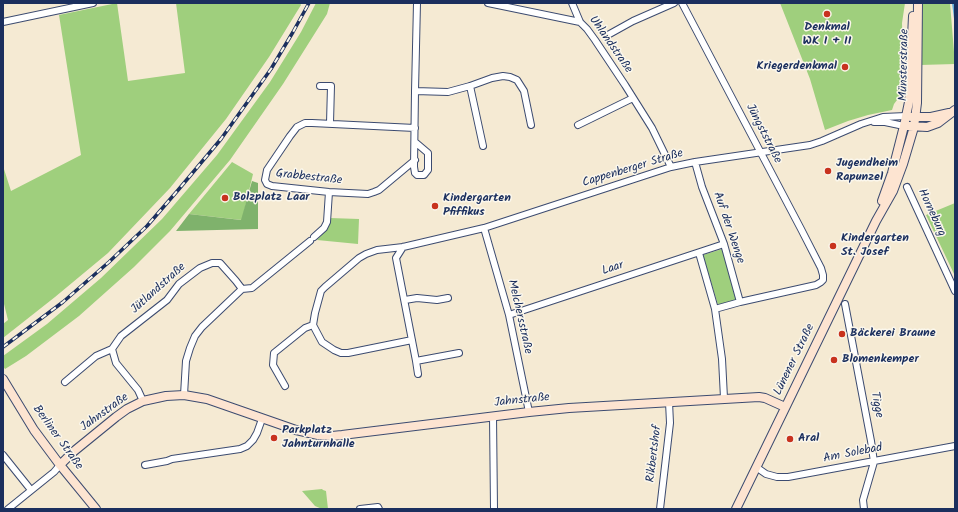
<!DOCTYPE html>
<meta charset="utf-8">
<style>
body{margin:0}
#map{position:relative;width:958px;height:512px;overflow:hidden;background:#f5ead3;font-family:Kalam,sans-serif}
canvas{display:block}
.frame{position:absolute;inset:0;border:4px solid #1b2f5e;pointer-events:none}
</style>
<div id="map">
<canvas width="958" height="512"></canvas>
<div class="frame"></div>
</div>
<script>
const c = document.querySelector('canvas').getContext('2d');
c.lineJoin = 'round';
function fillPath(path, color) { c.fillStyle = color; c.fill(path, 'evenodd'); }
const shape = rows => new Path2D(rows.map(r => 'M' + r).join(''));
function stroke(path, color, width, dash) { c.strokeStyle = color; c.lineWidth = width; c.lineCap = dash ? 'butt' : 'round'; c.setLineDash(dash || []); c.stroke(path); }
function drawText(font, color, halo, rows, align = 'center') {
  c.font = font + ' Kalam,sans-serif'; c.lineWidth = 3; c.setLineDash([]); c.textBaseline = 'middle'; c.strokeStyle = halo; c.fillStyle = color; for (const [text, x, y, turn = 0] of rows) {
    c.save(); c.translate(x, y); c.rotate((+turn || 0) * Math.PI / 180); c.textAlign = isNaN(turn) ? turn : align; if (halo) c.strokeText(text, 0, 0); c.fillText(text, 0, 0); c.restore();
  }
}
fillPath(shape([
 [117,3,128,81,185,73,176,3,300,3,301,5,269,57,226,119,170,188,108,253,55,297,3,338,3,324,8,320,3,300,3,166,11,191,81,155,59,15],
 [316,3,330,3,327,14,283,84,230,160,170,231,134,267,79,316,26,356,5,369,3,366,3,356,47,324,101,278,162,219,217,155,270,82,301,32],
 [780,3,905,3,902,23,903,65,901,98,897,100,894,104,892,110,868,115,848,121,825,130,810,79],
 [923,3,950,3,955,64,920,65],
 [232,162,253,174,242,220,189,214],
 [955,203,955,276,926,215],
 [330,218,359,219,358,244,317,240,326,230],
 [722,249,736,300,718,305,703,255],
 [322,489,323,490,326,491,328,509,322,509,315,506,302,491]
]), '#9fcf7d');
fillPath(shape([
 [252,181,258,183,258,229,176,231,189,214,241,220]
]), '#7fb26c');
stroke(shape([
 [953,3,955,19]
]), '#61acd9', 2);
const street = shape([
 [488,3,580,22],
 [572,3,580,22,587,29,595,40,625,85,652,128,671,167],
 [682,3,722,79,801,229,821,268,823,275,823,280,821,282,816,285,740,302],
 [3,22,93,3],
 [606,36,633,21,674,3],
 [320,86,331,86,330,123],
 [470,86,483,146],
 [415,91,448,92,470,86,492,78,503,76,510,77,517,80,524,91,531,125],
 [874,122,885,122,904,126],
 [578,125,633,98],
 [415,128,312,123,305,123,297,127,290,136,267,170,265,180,267,184,272,186,329,192,368,194,374,192,379,190,415,160],
 [415,142,428,153,428,170,424,175,417,175,415,173,414,167,415,91,417,3],
 [695,162,702,187,724,244,740,302,715,309,699,253],
 [907,187,955,291],
 [484,228,509,315,529,412],
 [314,237,324,228,327,222,329,192],
 [403,247,396,258,416,361,418,374],
 [405,300,417,298,437,300,448,298],
 [845,304,871,441,874,462,863,500,864,509],
 [715,309,722,359,724,398],
 [509,315,724,244],
 [412,340,348,353,341,353,334,350,322,342,313,325,315,313,321,291,325,287,359,258,366,254,377,250,403,247,484,228,671,167,695,162,810,145,822,141,861,124,883,117,906,116],
 [112,349,116,363,138,390,143,401],
 [416,361,459,353],
 [65,382,96,356,112,349,121,336,167,300,179,284,200,268,212,263,220,263,236,281,242,289],
 [285,386,273,365,274,353,305,328,313,325],
 [184,395,186,361,190,348,195,336,202,327,242,289,252,288,310,241],
 [493,416,494,509],
 [3,455,31,490],
 [145,465,167,461,172,459,240,449,247,446,253,440,257,433,262,419],
 [756,467,766,474,777,477,788,477,955,446],
 [8,509,54,472,60,465],
 [360,509,378,507,379,509],
 [660,509,670,423,669,402]
]);
const secondary = shape([
 [911,117,931,117,949,113],
 [909,126,927,127,938,123,955,110],
 [882,201,892,173,904,126,909,102,913,16],
 [3,379,34,430,60,465,96,509],
 [60,465,73,452,116,417,127,409,143,401,166,396,184,395,207,399,296,430,318,435,332,436,342,435,529,412,569,408,759,397,765,398,785,407],
 [736,509,876,221,893,191,903,164,914,127,917,103,918,3]
]);
stroke(street, '#3c4b70', 8);
stroke(secondary, '#3c4b70', 10);
stroke(street, '#fff', 6);
stroke(secondary, '#fde4d1', 8);
const rail = shape([
 [3,347,63,302,109,262,147,226,179,189,221,139,271,69,293,32,309,3]
]);
stroke(rail, '#1b2f5e', 3.5);
stroke(rail, '#fbf7ec', 2, [6]);
for (const [x, y, r, color] of [
 [827,14,4,"#c8321e"],
 [845,67,4,"#c8321e"],
 [828,171,4,"#c8321e"],
 [225,198,4,"#c8321e"],
 [435,206,4,"#c8321e"],
 [833,246,4,"#c8321e"],
 [842,334,4,"#c8321e"],
 [834,360,4,"#c8321e"],
 [274,438,4,"#c8321e"],
 [790,439,4,"#c8321e"]
]) { const dot = new Path2D(); dot.arc(x, y, r, 0, 2 * Math.PI); c.fillStyle = color; c.fill(dot); stroke(dot, '#fbf7ec', 1.5); }
drawText('bold 12px', '#1b2f5e', '#fbf7ec', [
 ["Denkmal",827,28,"center"],
 ["WK I + II",827,42,"center"],
 ["Kriegerdenkmal",837,67,"right"],
 ["Jugendheim",836,164],
 ["Rapunzel",836,178],
 ["Bolzplatz Laar",233,198],
 ["Kindergarten",443,199],
 ["Pfiffikus",443,213],
 ["Kindergarten",841,239],
 ["St. Josef",841,253],
 ["Bäckerei Braune",850,334],
 ["Blomenkemper",842,360],
 ["Parkplatz",282,431],
 ["Jahnturnhalle",282,445],
 ["Aral",798,439]
], 'left');
drawText('12px', '#1b2f5e', '#fbf7ec', [
 ["Uhlandstraße",610,45,55],
 ["Münsterstraße",905,65,-89],
 ["Jüngststraße",763,134,63],
 ["Cappenberger Straße",633,169,-17],
 ["Grabbestraße",309,178,6],
 ["Horneburg",931,213,65],
 ["Auf der Wenge",728,228,71],
 ["Laar",613,269,-18],
 ["Jütlandstraße",159,289,-42],
 ["Melchersstraße",519,317,77],
 ["Lünener Straße",795,360,-64],
 ["Jahnstraße",522,401,-6],
 ["Tigge",876,405,79],
 ["Jahnstraße",105,413,-36],
 ["Berliner Straße",57,438,54],
 ["Rikbertshof",655,454,-83],
 ["Am Solebad",853,454,-11]
]);
</script>
